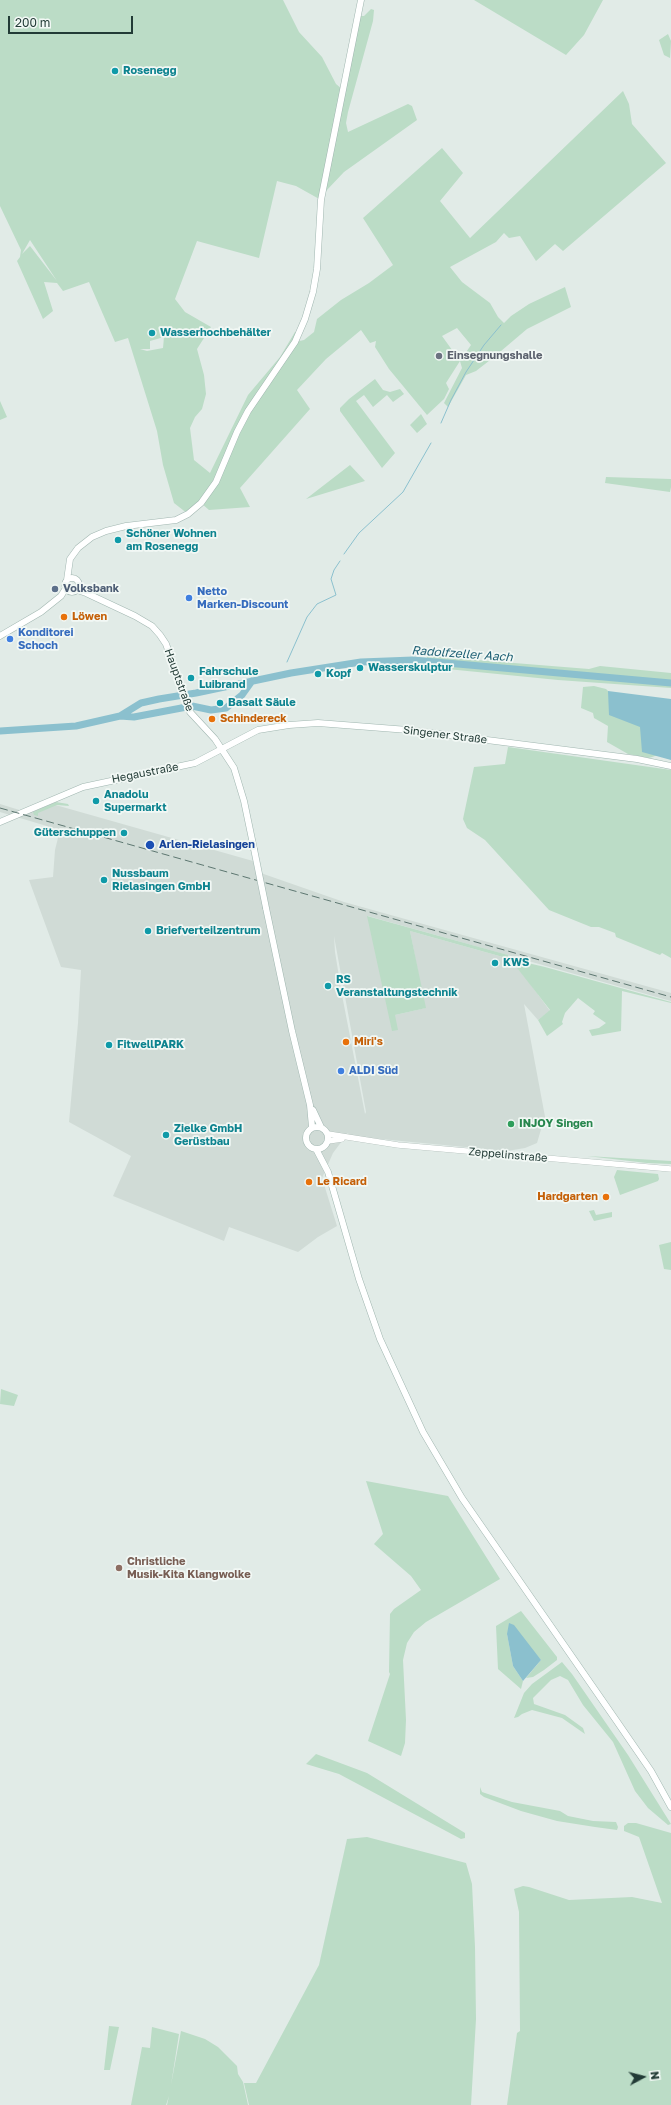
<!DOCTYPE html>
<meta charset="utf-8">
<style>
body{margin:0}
#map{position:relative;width:671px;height:2105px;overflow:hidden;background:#e1ebe7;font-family:"Golos Text",sans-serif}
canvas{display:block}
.north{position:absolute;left:623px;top:2057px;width:40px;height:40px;-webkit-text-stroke:3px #f2f8f5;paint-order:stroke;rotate:83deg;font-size:11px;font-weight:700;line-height:16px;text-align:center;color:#223b36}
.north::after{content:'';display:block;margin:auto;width:14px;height:18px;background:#223b36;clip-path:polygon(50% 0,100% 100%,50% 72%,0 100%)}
.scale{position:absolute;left:8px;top:16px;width:125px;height:18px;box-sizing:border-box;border:2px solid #223b36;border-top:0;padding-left:5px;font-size:12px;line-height:14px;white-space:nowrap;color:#223b36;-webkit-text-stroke:3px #f2f8f5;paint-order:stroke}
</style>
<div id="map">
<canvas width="671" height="2105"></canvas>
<div class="north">N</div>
<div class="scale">200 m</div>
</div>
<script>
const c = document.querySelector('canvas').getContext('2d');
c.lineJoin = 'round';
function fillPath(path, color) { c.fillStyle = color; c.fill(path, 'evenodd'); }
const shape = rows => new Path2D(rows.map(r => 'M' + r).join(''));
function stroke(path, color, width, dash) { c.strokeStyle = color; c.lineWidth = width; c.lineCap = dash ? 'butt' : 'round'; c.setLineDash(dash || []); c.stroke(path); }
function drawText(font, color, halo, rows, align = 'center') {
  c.font = font + ' "Golos Text",sans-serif'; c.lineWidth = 3.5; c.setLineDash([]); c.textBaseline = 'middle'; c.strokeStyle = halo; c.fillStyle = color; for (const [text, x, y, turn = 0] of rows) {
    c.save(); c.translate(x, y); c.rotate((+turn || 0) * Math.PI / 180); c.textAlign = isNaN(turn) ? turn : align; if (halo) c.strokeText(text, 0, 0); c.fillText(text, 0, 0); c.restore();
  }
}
fillPath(shape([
 [0,804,29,813,52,804,253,861,255,871,344,902,671,993,671,1001,368,916,395,1015,425,1008,410,931,510,959,526,978,550,1011,538,1020,524,1004,546,1122,542,1126,537,1143,525,1148,507,1151,349,1136,348,1133,333,1153,322,1178,337,1226,318,1237,298,1252,229,1227,224,1241,113,1196,131,1156,69,1122,78,1023,81,970,61,967,29,880,53,877,55,850,60,830,0,812],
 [334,936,366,1112,365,1114,342,995,335,952]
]), '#d0dbd6');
fillPath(shape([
 [0,0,283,0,299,32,322,57,336,84,342,89,358,16,364,16,371,9,374,10,373,21,348,112,346,123,348,132,408,104,412,106,417,120,344,172,326,191,321,200,296,186,277,181,259,258,197,241,175,299,185,312,211,327,197,349,204,375,206,394,202,409,195,417,190,428,194,460,210,473,248,395,280,357,295,332,300,332,295,342,304,340,314,332,317,319,341,300,369,283,393,265,363,218,442,148,463,173,440,201,470,238,623,91,629,104,632,124,666,163,563,251,555,244,536,261,520,236,509,238,504,233,496,242,450,267,462,282,490,303,498,317,504,323,511,316,529,304,565,287,571,307,527,329,494,357,476,371,466,375,448,407,444,403,462,368,460,361,446,383,449,389,444,399,427,415,389,369,375,347,376,341,370,343,361,330,326,359,297,390,310,409,240,488,250,507,209,510,201,503,188,514,174,503,163,465,157,431,128,338,115,342,89,282,63,291,57,283,44,282,53,311,43,319,17,261,20,257,21,250,0,206],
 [30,240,57,281,30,246,22,254],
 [457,328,471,345,460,361,442,336],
 [164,337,163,348,147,351,140,349,150,349,150,341],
 [474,0,603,0,584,35,566,55],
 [668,34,671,41,670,58,664,55,659,40],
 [375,379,383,390,390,392,400,389,404,394,393,402,387,395,373,407,364,395,356,401,395,453,382,468,340,411,340,408,349,399],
 [0,401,7,417,0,420],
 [421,414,427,424,417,433,410,425],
 [350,465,365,481,306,499],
 [606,477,671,479,671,487,670,492,605,483],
 [427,656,589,669,600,666,671,673,671,688,558,680,427,667],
 [594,686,606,689,643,726,658,755,649,758,628,754,607,742,608,726,594,718,593,713,581,708,583,687],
 [508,747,671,770,671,958,662,953,660,955,616,937,615,933,599,927,591,927,549,910,485,840,467,828,463,819,474,767,505,764],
 [56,802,68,804,69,806,57,805,38,813,38,816,34,815,33,812],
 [367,916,508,955,510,959,410,931,426,1008,395,1015,398,1030,392,1031],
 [519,961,545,967,671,1002,671,1003,622,991,621,1031,592,1036,589,1030,599,1028,606,1023,593,1014,595,1011,578,998,565,1013,562,1022,563,1024,547,1036,538,1020,550,1010,514,964,517,965,517,962],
 [587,1156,671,1161,671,1164,647,1163],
 [617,1170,658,1174,659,1179,658,1181,620,1195,614,1177],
 [594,1210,596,1215,612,1212,612,1217,594,1221,589,1211],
 [671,1242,671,1270,664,1269,659,1245],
 [1,1389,18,1395,14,1406,0,1404],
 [366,1481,448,1496,500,1579,426,1622,414,1632,407,1643,403,1660,406,1720,405,1743,401,1756,368,1741,390,1674,389,1672,390,1614,394,1609,421,1590,411,1576,374,1544,383,1534],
 [521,1611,557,1657,557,1660,544,1670,533,1677,526,1678,541,1660,507,1634,513,1666,523,1681,521,1689,498,1669,496,1626],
 [562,1662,572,1674,628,1755,671,1824,668,1825,648,1808,635,1791,613,1742,583,1705,568,1680,560,1676,551,1680,533,1698,534,1704,565,1715,583,1728,585,1734,562,1718,532,1710,522,1714,518,1717,514,1718,524,1693,532,1684],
 [316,1754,367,1773,465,1833,465,1838,461,1839,339,1774,306,1764],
 [480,1787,482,1792,512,1802,560,1811,568,1816,593,1821,616,1822,618,1827,617,1830,595,1827,557,1821,521,1811,484,1797,480,1794],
 [628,1823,636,1823,671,1833,671,2105,507,2105,517,2033,520,2031,519,1912,514,1889,523,1886,529,1887,569,1900,632,1897,662,1903,639,1837,624,1831,624,1826],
 [367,1837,466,1863,472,1884,475,1947,476,2019,471,2105,249,2105,244,2083,256,2083,319,1965,347,1839],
 [109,2026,119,2027,110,2070,104,2070],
 [152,2027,179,2034,171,2085,181,2031,205,2039,218,2047,237,2066,238,2074,243,2082,248,2105,167,2105,169,2096,166,2105,131,2105,142,2047,150,2048]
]), '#bbdcc6');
fillPath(shape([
 [608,691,671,699,671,760,642,752,640,727,609,715],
 [509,1623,514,1625,541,1660,523,1681,513,1666,507,1634]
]), '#8bc0ce');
stroke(shape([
 [441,423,451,400,466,372,484,345,501,325],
 [344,554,359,533,403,492,431,443],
 [287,662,307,617,317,604,336,595,331,579,334,570,340,561]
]), '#8bc0ce', 1);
stroke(shape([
 [120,716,134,717,192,706,211,710,226,708,242,695,252,681],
 [0,731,76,726,120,716,141,703,159,699,196,693,291,673,361,662,413,660,671,683]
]), '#8bc0ce', 7);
const tertiary = shape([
 [328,1134,398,1145,671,1169],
 [328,1141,342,1139]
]);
const secondary = shape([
 '65 585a7 7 0 1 1 14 0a7 7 0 1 1-14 0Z',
 [67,580,70,559,78,548,92,537,106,531,126,526,176,520,188,514,201,503,216,482,237,432,248,411,295,342,305,319,313,292,317,269,321,200,361,0],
 [77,590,86,593,135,616,152,626,160,635,166,644,190,712,215,739,234,768,244,801,254,849],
 [0,636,41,612,61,596,66,588],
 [0,822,83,787,195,763,258,730,289,725,318,723,408,730,637,759,671,766],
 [266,908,292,1031,310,1105,312,1127],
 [313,1110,321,1127],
 '306 1138a11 11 0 1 1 22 0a11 11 0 1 1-22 0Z',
 [316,1149,328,1172,359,1279,380,1339,423,1432,462,1498,618,1723,651,1771,671,1807]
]);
stroke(tertiary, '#a4b3ae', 6);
stroke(secondary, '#a0b6b0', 7);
stroke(tertiary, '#fff', 5.5);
stroke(secondary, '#fff', 6);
stroke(shape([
 [0,808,671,997]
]), '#5d7771', 1, [8, 4]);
const secondaryBridge = shape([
 [254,849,266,908]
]);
stroke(secondaryBridge, '#a0b6b0', 7, []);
stroke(secondaryBridge, '#fff', 6);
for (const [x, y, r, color] of [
 [115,71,4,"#0f9aa8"],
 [152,333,4,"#0f9aa8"],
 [439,356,4,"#6b7280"],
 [118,540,4,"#0f9aa8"],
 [55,589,4,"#5c6f8a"],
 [189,598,4,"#3f7fe0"],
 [64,617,4,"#e8710a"],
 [10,639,4,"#3f7fe0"],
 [360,668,4,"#0f9aa8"],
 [318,674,4,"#0f9aa8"],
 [191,678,4,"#0f9aa8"],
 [220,703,4,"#0f9aa8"],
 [212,719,4,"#e8710a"],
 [96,801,4,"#0f9aa8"],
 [124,833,4,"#0f9aa8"],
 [150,845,5,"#1a4fb4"],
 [104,880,4,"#0f9aa8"],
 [148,931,4,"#0f9aa8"],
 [495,963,4,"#0f9aa8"],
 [328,986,4,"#0f9aa8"],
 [346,1042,4,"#e8710a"],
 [109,1045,4,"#0f9aa8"],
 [341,1071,4,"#3f7fe0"],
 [511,1124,4,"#2e9e5b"],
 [166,1135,4,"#0f9aa8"],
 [309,1182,4,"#e8710a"],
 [606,1197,4,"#e8710a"],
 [119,1568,4,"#8d6e63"]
]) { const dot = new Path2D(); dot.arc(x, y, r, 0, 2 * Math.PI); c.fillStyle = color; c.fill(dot); stroke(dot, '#f2f8f5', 1.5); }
drawText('bold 11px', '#0d838f', '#f2f8f5', [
 ["Rosenegg",123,71],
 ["Wasserhochbehälter",160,333],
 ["Schöner Wohnen",126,534],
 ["am Rosenegg",126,547],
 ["Wasserskulptur",368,668],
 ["Fahrschule",199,672],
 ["Luibrand",199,685],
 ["Kopf",326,674],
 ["Basalt Säule",228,703],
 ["Anadolu",104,795],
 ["Supermarkt",104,808],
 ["Güterschuppen",116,833,"right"],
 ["Nussbaum",112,874],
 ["Rielasingen GmbH",112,887],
 ["Briefverteilzentrum",156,931],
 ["KWS",503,963],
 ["RS",336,980],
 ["Veranstaltungstechnik",336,993],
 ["FitwellPARK",117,1045],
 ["Zielke GmbH",174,1129],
 ["Gerüstbau",174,1142]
], 'left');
drawText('bold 11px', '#5b616d', '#f2f8f5', [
 ["Einsegnungshalle",447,356]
], 'left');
drawText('bold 11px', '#4e5e75', '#f2f8f5', [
 ["Volksbank",63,589]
], 'left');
drawText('bold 11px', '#366cbe', '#f2f8f5', [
 ["Netto",197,592],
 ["Marken-Discount",197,605],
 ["Konditorei",18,633],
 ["Schoch",18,646],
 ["ALDI Süd",349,1071]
], 'left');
drawText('bold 11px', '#c56008', '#f2f8f5', [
 ["Löwen",72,617],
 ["Schindereck",220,719],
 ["Miri's",354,1042],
 ["Le Ricard",317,1182],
 ["Hardgarten",598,1197,"right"]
], 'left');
drawText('11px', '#223b36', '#f2f8f5', [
 ["Hauptstraße",179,680,70],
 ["Singener Straße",445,735,7],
 ["Hegaustraße",145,773,-11],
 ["Zeppelinstraße",508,1155,5]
]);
drawText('bold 11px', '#164399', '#f2f8f5', [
 ["Arlen-Rielasingen",159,845]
], 'left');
drawText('bold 11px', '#27864d', '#f2f8f5', [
 ["INJOY Singen",519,1124]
], 'left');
drawText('bold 11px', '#785e54', '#f2f8f5', [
 ["Christliche",127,1562],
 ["Musik-Kita Klangwolke",127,1575]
], 'left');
drawText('italic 12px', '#1f6175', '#f2f8f5', [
 ["Radolfzeller Aach",462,654,4]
]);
</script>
